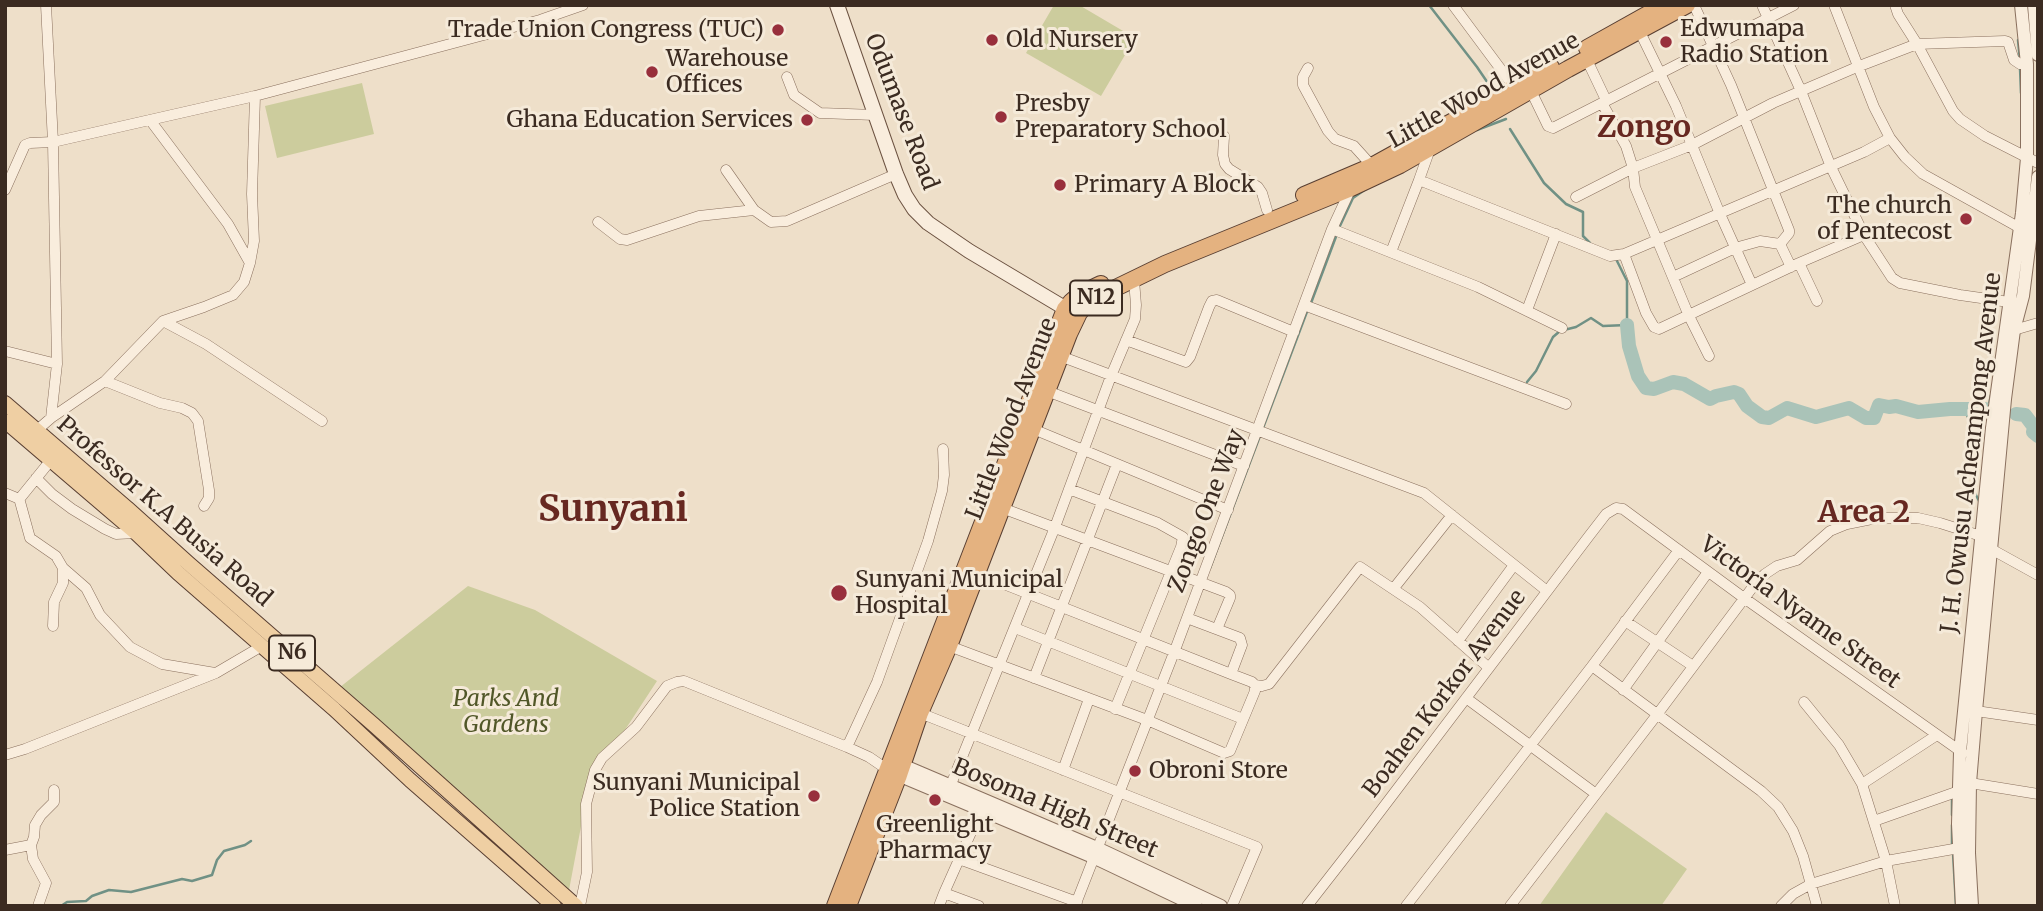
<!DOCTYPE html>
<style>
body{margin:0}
#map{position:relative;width:2043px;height:911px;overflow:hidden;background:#eedfc9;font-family:Merriweather,serif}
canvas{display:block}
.frame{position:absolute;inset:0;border:7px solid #3b2b21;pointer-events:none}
</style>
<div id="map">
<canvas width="2043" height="911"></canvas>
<div class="frame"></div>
</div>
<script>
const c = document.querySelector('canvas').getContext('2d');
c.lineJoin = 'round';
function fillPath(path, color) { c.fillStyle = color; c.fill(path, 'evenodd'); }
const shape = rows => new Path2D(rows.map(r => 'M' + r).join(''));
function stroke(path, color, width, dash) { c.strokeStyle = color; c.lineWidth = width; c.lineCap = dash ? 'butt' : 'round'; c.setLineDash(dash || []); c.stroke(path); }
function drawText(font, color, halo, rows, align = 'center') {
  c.font = font + ' Merriweather,serif'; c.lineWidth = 6; c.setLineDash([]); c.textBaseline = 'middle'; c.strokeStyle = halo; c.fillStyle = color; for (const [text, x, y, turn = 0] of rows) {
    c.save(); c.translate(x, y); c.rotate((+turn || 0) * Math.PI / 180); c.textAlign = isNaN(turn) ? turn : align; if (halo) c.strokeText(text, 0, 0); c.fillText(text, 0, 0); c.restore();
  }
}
fillPath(shape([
 [1054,5,1079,5,1135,38,1101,96,1026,53],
 [362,83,374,134,277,158,265,106],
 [468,586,535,610,657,681,617,742,594,767,586,800,566,906,330,695],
 [1606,812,1687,869,1661,906,1539,906]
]), '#cccc9d');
stroke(shape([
 [1429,5,1477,67,1494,92],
 [2018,40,2020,61],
 [2020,68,2021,93],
 [1510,129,1544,183,1566,204,1583,212,1583,236,1590,243],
 [1477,130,1506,119],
 [1339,228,1353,198,1366,189],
 [1311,303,1337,234],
 [1527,382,1536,371,1553,337,1560,331,1576,327,1591,318,1603,326,1627,325,1627,281,1616,259],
 [1964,408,1973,429,1975,458,1973,489,1979,501],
 [1988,409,1991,395],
 [1210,568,1308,309],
 [1952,815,1952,797],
 [1952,825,1952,847],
 [1953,853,1956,906],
 [61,906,67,902,86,901,92,896,109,890,131,892,182,879,192,881,212,875,217,860,224,851,245,845,251,841]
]), '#709185', 2.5);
stroke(shape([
 [1627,325,1629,346,1638,376,1646,388,1654,389,1673,382,1684,384,1710,399,1716,396,1734,392,1739,394,1747,406,1762,417,1769,418,1787,408,1816,417,1849,408,1866,418,1874,418,1879,405,1889,407,1896,406,1918,412,1950,409,1985,409],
 [2016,414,2025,415,2034,427,2033,432,2038,436]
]), '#aac3b8', 14);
const minor = shape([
 [1453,5,1514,87],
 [1694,5,1731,85,1789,230,1789,233,1780,244,1791,267],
 [1762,5,1801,91,1831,167,1864,235,1892,278,1900,283,1960,295,2016,303],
 [1834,5,1874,107,1890,138,1905,157,1923,174,2020,228,2026,230],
 [1895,5,1898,14,1917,44,1953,111,1960,119,1985,136,2038,163],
 [1640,32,1676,106,1720,214,1752,285],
 [1587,60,1606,100],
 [1308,68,1303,77,1303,85,1328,131,1335,139,1354,146,1372,166],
 [787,77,794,95,820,113,875,115],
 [1531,91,1548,126,1553,128,1794,5],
 [1602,103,1626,146,1633,168,1635,187,1689,316,1709,356],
 [150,120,228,224,250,263],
 [1224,136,1223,155,1225,164,1229,169,1258,187,1262,193,1267,210],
 [1430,149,1419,180,1610,256,1624,254,1646,313,1654,327,1659,329,1799,263,1864,235],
 [726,170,754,210,771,222,787,221,896,174],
 [5,190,25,145,30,143,53,142,46,5],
 [1576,197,1633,168,1692,145,1773,103,1857,67,1917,44,2005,41,2008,42,2014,60,2020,64,2027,64],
 [598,222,620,239,627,240,699,216,754,210],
 [1332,229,1478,287,1562,328],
 [1391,252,1419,180],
 [1624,254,1864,152,1890,138],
 [1799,263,1817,301],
 [1673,277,1735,248,1760,241,1780,244],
 [1304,305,1566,404],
 [1527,310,1556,234],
 [163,321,206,344,322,421],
 [2014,330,2038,323],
 [1126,340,1186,362,1190,357,1209,307,1212,301,1217,300,1294,332],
 [5,351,57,364],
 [1060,356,1424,493,1547,591],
 [105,381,160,403,182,408,192,413,198,421,209,490,209,498,204,506],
 [1047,391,1244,466],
 [51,418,105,381,163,321,204,307,233,295,244,282,250,263,254,241,252,194,255,96],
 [1033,429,1228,510],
 [36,431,51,418,57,364,53,142,255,96,540,20,583,5],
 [36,478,52,494,72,509,105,529,116,534,136,533],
 [1069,489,1158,523,1183,537,1181,547,1115,709],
 [5,493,17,498,21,497,51,460],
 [19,498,30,538,56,556,63,568,63,583,54,602,53,626],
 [1002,508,1226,592,1230,595,1230,598,1217,629],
 [1991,549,2038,575],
 [63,568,86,588,100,615,130,647,162,664,215,673],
 [1394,588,1452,515],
 [1187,618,1240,638,1242,645,1231,674],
 [1625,621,1693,666],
 [1015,628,1243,719],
 [1458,641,1514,565],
 [949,646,1147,720,1224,753,1230,751,1255,691,1255,685,1252,682,1231,674,976,573],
 [1592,666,1761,791,1778,807,1793,831,1803,856,1817,906],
 [1034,678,1117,464],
 [1255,685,1262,686,1269,684,1360,567,1420,607,1489,668],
 [1623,690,1708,572],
 [1466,698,1596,794],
 [1804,702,1839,745,1862,784],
 [1976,711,2038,720],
 [920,713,1257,847,1232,906],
 [847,747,877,682,928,541,942,491,944,475,943,449],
 [5,755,25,749,216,673,262,646],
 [1063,770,1089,699],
 [1970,783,2038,794],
 [950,787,1055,527,1111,376,1135,319,1136,305,1134,280],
 [1874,821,1959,791],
 [31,845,33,859,46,883,38,906],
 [5,850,31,845,34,837,35,825,41,815,54,802,54,790],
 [959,859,1077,902],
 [580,906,587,872,586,804,595,770,602,758,636,727,667,686,677,682,684,681,847,747,869,757,888,770],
 [939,906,944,893],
 [979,906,944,893,981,810],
 [1075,906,1175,650,1332,229,1351,188],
 [1307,906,1360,838,1589,536,1606,514,1616,508,1623,509,1744,598,1963,753],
 [1406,906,1592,666,1679,550],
 [1510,906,1656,716,1755,584,1765,574,1777,566,1797,560,1830,531,1847,524,1877,518,1918,518,1940,523,1981,536],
 [1781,906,1793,894,1811,884,1886,861,1959,848],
 [1895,906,1886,861,1862,784,1937,735]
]);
const tertiary = shape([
 [2034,5,2038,55],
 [895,762,1097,848,1221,906],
 [891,772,1093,857,1196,906],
 [1962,906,1958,824,1960,752,1992,428,2022,213,2027,158,2027,64,2021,5],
 [1972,906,1969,853,1970,783,1976,711,2005,399,2014,330,2023,296,2038,177]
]);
const secondary = shape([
 [837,5,896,174,905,195,914,209,928,223,969,251,1073,313]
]);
const primary = shape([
 [5,403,127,508,188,563,374,725,576,906],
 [5,421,136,533,178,573,334,709,410,780,554,906]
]);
const trunk = shape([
 [1587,48,1664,5],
 [1304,195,1372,166,1551,67],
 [835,906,1065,309,1071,302,1080,294,1101,284],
 [848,906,899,775,920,713,949,646,1069,334,1079,313,1085,306,1097,297,1165,264,1351,188,1400,165,1568,69,1687,5]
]);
stroke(minor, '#8a705e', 11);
stroke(tertiary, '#8a705e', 14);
stroke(secondary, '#6c5241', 16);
stroke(primary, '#593f32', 16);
stroke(trunk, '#593f32', 18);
stroke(minor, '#f9eddd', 10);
stroke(tertiary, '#f9eddd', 12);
stroke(secondary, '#f9eddd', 14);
stroke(primary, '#efcfa3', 14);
stroke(trunk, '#e4b280', 16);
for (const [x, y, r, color] of [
 [778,30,7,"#982f3c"],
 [992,40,7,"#982f3c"],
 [1666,42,7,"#982f3c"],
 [652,72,7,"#982f3c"],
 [1001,117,7,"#982f3c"],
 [807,120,7,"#982f3c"],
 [1060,185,7,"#982f3c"],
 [1966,219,7,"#982f3c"],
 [839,593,9,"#982f3c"],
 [1135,771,7,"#982f3c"],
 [814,796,7,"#982f3c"],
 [935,800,7,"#982f3c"]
]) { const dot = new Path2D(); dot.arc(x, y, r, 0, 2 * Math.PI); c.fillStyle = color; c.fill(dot); stroke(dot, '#f5ead9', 2.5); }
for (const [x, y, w] of [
 [1096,298,52],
 [292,653,46]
]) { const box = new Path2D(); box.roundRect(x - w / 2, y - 17.5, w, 35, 5); c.fillStyle = '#f5ead9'; c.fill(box); stroke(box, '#3b2b21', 2); }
drawText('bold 21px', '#3b2b21', null, [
 ["N12",1096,298],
 ["N6",292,653]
]);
drawText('23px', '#3b2b21', '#f5ead9', [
 ["Edwumapa",1680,29],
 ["Radio Station",1680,55],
 ["Trade Union Congress (TUC)",764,30,"right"],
 ["Old Nursery",1006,40],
 ["Warehouse",666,59],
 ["Offices",666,85],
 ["Presby",1015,104],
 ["Preparatory School",1015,130],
 ["Ghana Education Services",793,120,"right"],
 ["Primary A Block",1074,185],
 ["The church",1952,206,"right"],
 ["of Pentecost",1952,232,"right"],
 ["Sunyani Municipal",855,580],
 ["Hospital",855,606],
 ["Obroni Store",1149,771],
 ["Sunyani Municipal",800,783,"right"],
 ["Police Station",800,809,"right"],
 ["Greenlight",935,825,"center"],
 ["Pharmacy",935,851,"center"]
], 'left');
drawText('23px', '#3b2b21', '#f5ead9', [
 ["Little Wood Avenue",1484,91,-29],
 ["Odumase Road",901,112,69],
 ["Little Wood Avenue",1012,419,-69],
 ["J. H. Owusu Acheampong Avenue",1972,453,-83],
 ["Zongo One Way",1207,511,-69],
 ["Professor K.A Busia Road",164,512,41],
 ["Victoria Nyame Street",1800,613,36],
 ["Boahen Korkor Avenue",1445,694,-53],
 ["Bosoma High Street",1055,809,23]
]);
drawText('italic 23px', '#515728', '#f5ead9', [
 ["Parks And",506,699],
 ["Gardens",506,725]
]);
drawText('bold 30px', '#672821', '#f5ead9', [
 ["Zongo",1644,129],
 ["Area 2",1864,514]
]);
drawText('bold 37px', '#672821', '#f5ead9', [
 ["Sunyani",613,511]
]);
</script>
